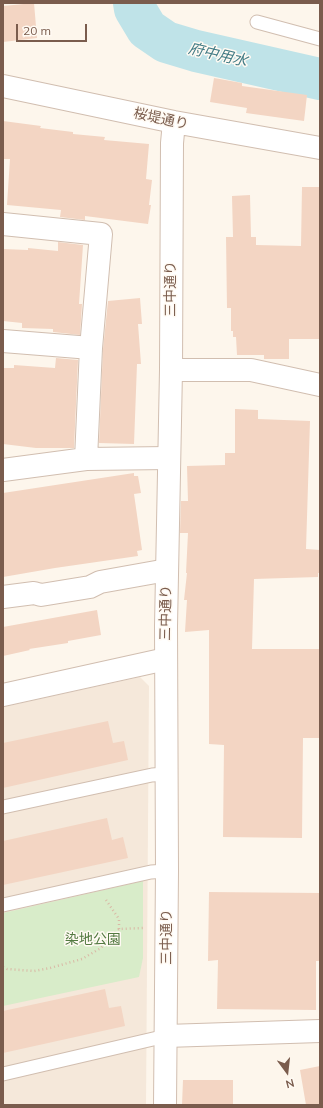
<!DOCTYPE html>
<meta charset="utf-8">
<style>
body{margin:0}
#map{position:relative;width:323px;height:1108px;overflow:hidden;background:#fdf6ec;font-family:Mulish,sans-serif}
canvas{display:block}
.frame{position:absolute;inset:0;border:4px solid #7a5c4d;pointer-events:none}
.north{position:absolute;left:267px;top:1052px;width:40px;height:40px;-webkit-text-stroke:3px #fffaf3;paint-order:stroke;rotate:165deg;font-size:11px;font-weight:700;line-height:16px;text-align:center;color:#7a5c4d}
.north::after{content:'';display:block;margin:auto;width:14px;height:18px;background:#7a5c4d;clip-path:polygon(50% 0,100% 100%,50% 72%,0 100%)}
.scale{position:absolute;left:16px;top:24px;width:71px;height:18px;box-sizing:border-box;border:2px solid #7a5c4d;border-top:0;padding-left:5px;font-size:12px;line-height:14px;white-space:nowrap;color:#7a5c4d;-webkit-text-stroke:3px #fffaf3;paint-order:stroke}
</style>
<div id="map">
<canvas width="323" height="1108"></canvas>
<div class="frame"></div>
<div class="north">N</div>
<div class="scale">20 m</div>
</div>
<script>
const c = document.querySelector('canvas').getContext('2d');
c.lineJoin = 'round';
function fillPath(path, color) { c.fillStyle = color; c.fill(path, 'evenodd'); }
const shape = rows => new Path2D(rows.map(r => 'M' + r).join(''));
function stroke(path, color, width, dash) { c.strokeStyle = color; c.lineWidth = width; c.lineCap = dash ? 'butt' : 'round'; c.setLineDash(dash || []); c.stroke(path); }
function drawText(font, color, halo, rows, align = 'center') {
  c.font = font + ' Mulish,"Noto Sans JP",sans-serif'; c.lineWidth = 3; c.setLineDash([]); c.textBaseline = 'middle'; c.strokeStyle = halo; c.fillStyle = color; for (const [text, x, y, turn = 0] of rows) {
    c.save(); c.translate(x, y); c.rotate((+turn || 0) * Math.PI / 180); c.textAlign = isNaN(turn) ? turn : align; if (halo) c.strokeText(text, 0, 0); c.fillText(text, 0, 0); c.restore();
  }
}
fillPath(shape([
 [140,677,149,686,146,1105,3,1105,3,707]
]), '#f5e8da');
fillPath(shape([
 [143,881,143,958,139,977,3,1006,3,913]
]), '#d8ecc9');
stroke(shape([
 [134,3,135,9,147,29,166,42,196,51,320,79]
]), '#bfe3e8', 42);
fillPath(shape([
 [34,3,37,38,3,42,3,6],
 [214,78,242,83,242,86,307,95,304,121,246,113,247,108,210,102],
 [3,121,41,126,40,128,73,132,73,134,105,137,104,140,149,144,146,179,152,180,149,205,151,205,148,224,85,216,85,220,60,217,61,210,7,205,10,159,3,159],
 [302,187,320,187,320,339,289,339,289,359,264,359,264,355,237,355,236,337,233,337,233,331,231,331,231,308,227,308,226,237,233,237,232,196,250,195,251,237,256,237,256,245,301,246],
 [58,242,83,245,79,304,82,304,80,335,53,332,53,329,22,328,22,323,3,321,3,249,28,250,28,248,58,251],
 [140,298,142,324,138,324,141,364,137,364,134,444,99,443,103,349,108,301],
 [56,358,78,360,74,448,36,448,3,444,3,368,14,368,14,365,55,368],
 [235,409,258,410,258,419,310,421,306,549,320,550,320,573,318,573,318,577,254,579,252,649,320,649,320,738,303,738,302,838,223,837,224,745,209,744,209,630,185,632,187,600,184,600,187,573,186,573,188,533,180,533,181,501,188,501,187,466,225,465,225,453,235,453],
 [134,473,134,476,138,476,141,493,134,494,142,550,137,551,138,556,55,568,3,577,3,493],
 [97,610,101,635,68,641,68,643,29,649,30,650,3,656,3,627],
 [108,721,113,743,124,741,128,760,3,788,3,743],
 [107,818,112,840,123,837,128,858,3,885,3,841],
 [209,892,320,893,320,961,316,961,316,1010,217,1009,218,960,208,961],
 [105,989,109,1008,121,1006,125,1026,3,1053,3,1011],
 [320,1066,320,1105,306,1105,300,1070],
 [183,1080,233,1080,233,1105,182,1105]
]), '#f3d5c3');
const service = shape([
 [257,22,320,39],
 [3,807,152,775,166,774],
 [3,905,151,872,167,871],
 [3,1074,166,1036]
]);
const minor = shape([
 [3,224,101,234,91,348],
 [3,341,91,348,86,459],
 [171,370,251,370,320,385],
 [3,470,86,459,169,458],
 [3,597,34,593,41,595,90,587,100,582,167,570],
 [3,695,166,659],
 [166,1036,320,1031]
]);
const tertiary = shape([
 [3,86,174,122,320,148],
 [165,1105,167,871,166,626,171,370,172,143,174,122]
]);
stroke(service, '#d1beb0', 15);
stroke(minor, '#d1beb0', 24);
stroke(tertiary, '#d1beb0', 24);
stroke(shape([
 [106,900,119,919,119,929],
 [3,967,7,969,34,971,50,968,82,959,101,948,110,937,119,929,144,928]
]), '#d9b8a5', 2.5, [1, 3]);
stroke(service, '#fff', 13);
stroke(minor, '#fff', 22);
stroke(tertiary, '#fff', 22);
drawText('14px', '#7a5c4d', '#fffaf3', [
 ["桜堤通り",161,119,12],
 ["三中通り",171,289,-90],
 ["三中通り",166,613,-89],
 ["三中通り",167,937,-90]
]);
drawText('14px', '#537a41', '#fffaf3', [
 ["染地公園",93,940]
]);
drawText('italic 15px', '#437c86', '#fffaf3', [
 ["府中用水",218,55,13]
]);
</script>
